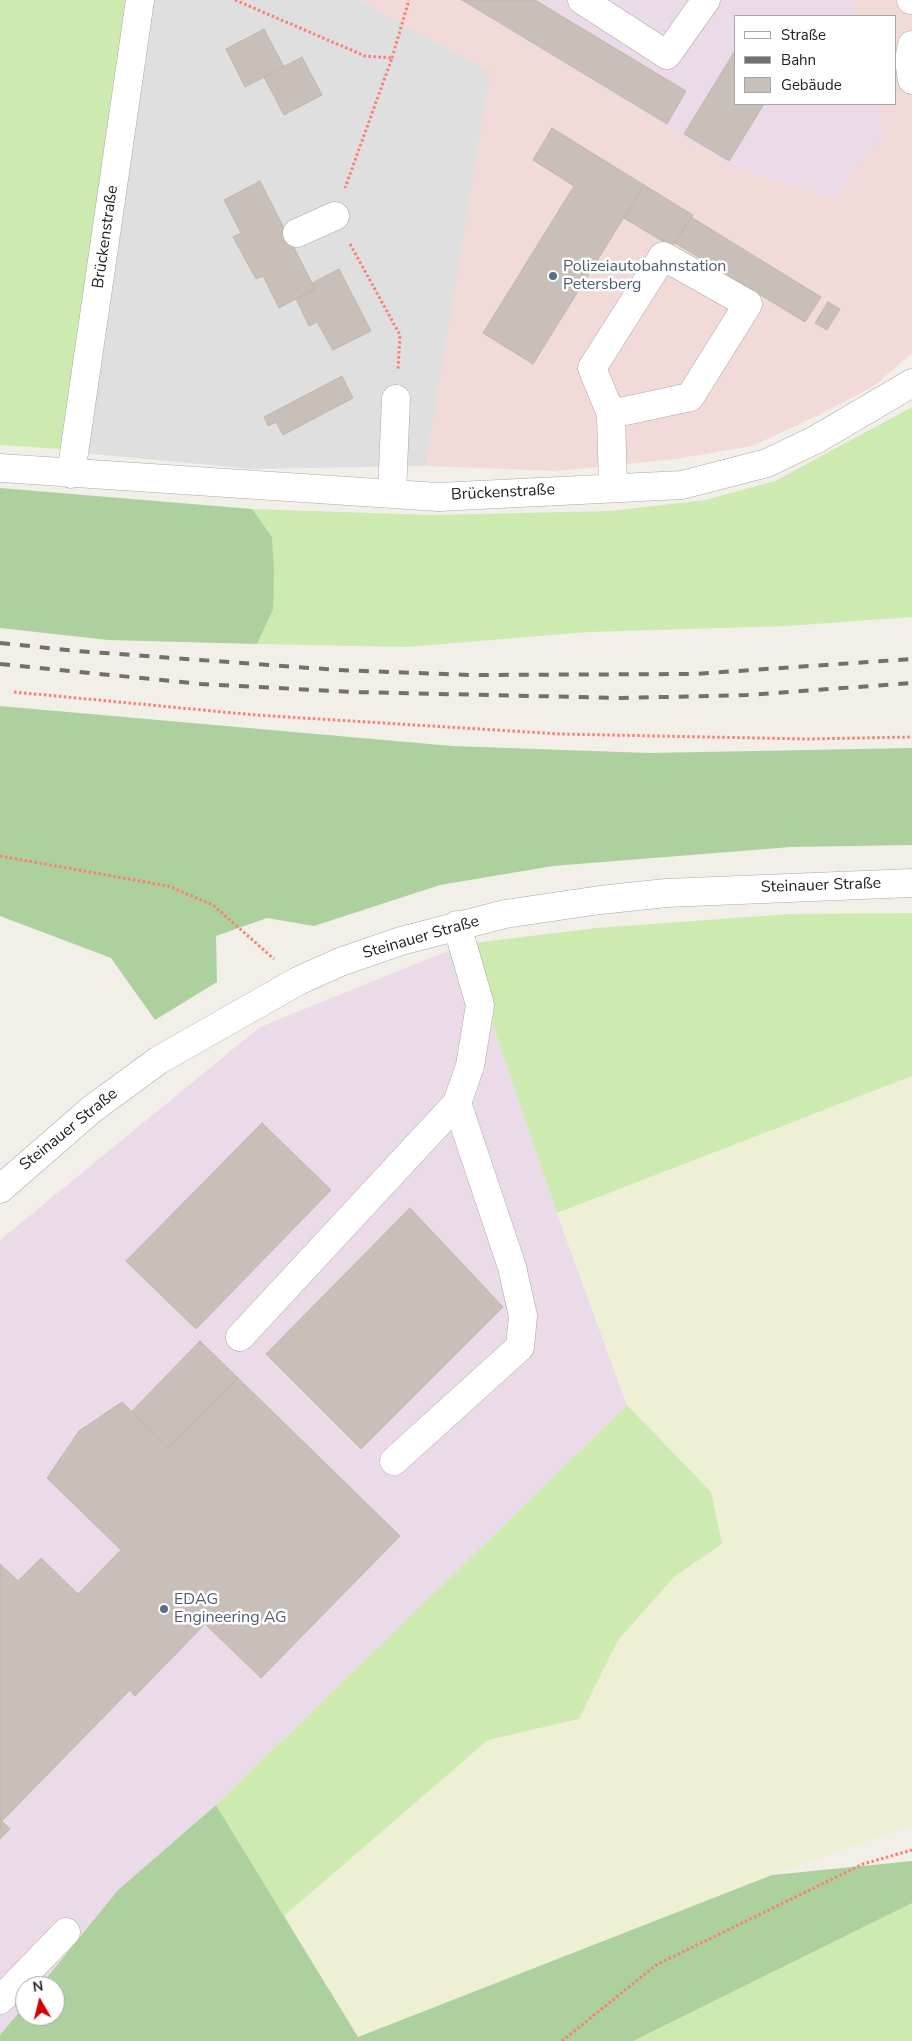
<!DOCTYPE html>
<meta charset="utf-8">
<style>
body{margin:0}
#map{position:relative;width:912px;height:2041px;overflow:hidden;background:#f2efe9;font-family:"Nunito Sans",sans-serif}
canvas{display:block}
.legend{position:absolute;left:734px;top:15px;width:162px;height:90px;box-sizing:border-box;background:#fff;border:1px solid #a7a7a7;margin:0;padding:6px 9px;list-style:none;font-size:15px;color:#222}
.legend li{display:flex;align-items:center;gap:10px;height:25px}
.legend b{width:25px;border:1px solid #a7a7a7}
.north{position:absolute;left:15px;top:1976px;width:50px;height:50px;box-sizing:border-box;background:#fff;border:1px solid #a7a7a7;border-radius:50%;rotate:352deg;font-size:14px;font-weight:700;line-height:20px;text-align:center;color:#222}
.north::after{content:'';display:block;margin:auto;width:18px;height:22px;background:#d40000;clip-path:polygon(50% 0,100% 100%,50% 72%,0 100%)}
</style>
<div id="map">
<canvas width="912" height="2041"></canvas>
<ul class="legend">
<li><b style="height:6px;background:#fff"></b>Straße</li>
<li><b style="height:6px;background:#707070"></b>Bahn</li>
<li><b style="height:14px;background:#c7bfb8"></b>Gebäude</li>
</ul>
<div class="north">N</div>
</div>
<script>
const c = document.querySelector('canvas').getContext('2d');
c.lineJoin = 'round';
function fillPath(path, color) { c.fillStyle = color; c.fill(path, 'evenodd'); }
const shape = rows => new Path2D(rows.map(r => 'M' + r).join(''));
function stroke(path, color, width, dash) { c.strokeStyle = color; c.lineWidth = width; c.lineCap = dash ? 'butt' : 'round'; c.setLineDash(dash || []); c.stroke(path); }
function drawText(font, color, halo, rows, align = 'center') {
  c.font = font + ' "Nunito Sans",sans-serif'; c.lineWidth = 5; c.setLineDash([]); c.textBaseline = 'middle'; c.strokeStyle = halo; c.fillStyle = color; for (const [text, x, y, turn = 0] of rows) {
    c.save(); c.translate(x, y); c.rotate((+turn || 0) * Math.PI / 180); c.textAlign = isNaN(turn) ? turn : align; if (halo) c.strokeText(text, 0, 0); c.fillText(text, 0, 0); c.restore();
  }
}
fillPath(shape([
 [152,0,360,0,491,72,426,466,251,469,83,453]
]), '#e0dfdf');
fillPath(shape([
 [360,0,912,0,912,353,874,386,819,415,752,446,675,459,558,471,426,466,490,72],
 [736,16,896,16,896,104,736,104]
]), '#f2dad9');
fillPath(shape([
 [459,0,853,0,857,16,736,16,736,104,877,104,884,134,835,198,730,166],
 [465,944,557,1213,627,1405,216,1805,118,1890,40,1986,25,1986,25,2005,0,2035,0,1240,260,1027]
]), '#ebdbe8');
fillPath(shape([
 [912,1076,912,1825,772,1875,358,2037,284,1916,488,1740,579,1719,618,1640,674,1577,721,1544,711,1492,627,1405,557,1213]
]), '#eef0d5');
fillPath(shape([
 [0,0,130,0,61,449,0,445],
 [912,407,912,617,787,626,589,632,405,647,257,644,273,610,252,509,432,515,611,511,705,500,775,481],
 [912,913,912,1076,557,1213,465,944,596,928,789,914],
 [627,1405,711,1492,722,1544,674,1577,618,1640,579,1719,488,1740,284,1916,216,1805],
 [912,1902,912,2041,632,2041]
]), '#cdebb0');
fillPath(shape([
 [0,488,252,509,272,537,274,572,273,610,257,644,108,640,0,628],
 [0,706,452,746,649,753,912,748,912,845,791,847,553,866,440,885,314,926,267,918,216,936,217,982,155,1020,111,958,0,916],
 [216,1805,358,2037,772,1875,912,1861,912,1903,633,2041,0,2041,0,2035,25,2005,25,2016,55,2016,55,1986,40,1986,118,1890]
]), '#add19e');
const building = shape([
 [462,0,535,0,686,91,667,124,462,0],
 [264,29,284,67,245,87,226,49,264,29],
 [736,49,736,104,764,104,729,161,684,134,736,49],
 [302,57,322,95,284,115,264,77,302,57],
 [552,128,644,185,533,364,483,333,574,186,533,160,552,128],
 [260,181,315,289,279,308,263,276,256,279,233,237,241,233,224,200,260,181],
 [644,185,693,215,672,247,624,218,644,185],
 [691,217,821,297,805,322,675,243,691,217],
 [339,269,371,331,333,350,317,322,309,326,296,299,315,289,312,283,339,269],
 [828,302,840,309,827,330,815,323,828,302],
 [342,376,353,398,283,435,276,422,268,426,264,417,342,376],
 [262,1123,331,1190,196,1329,126,1261,262,1123],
 [410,1208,503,1307,361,1449,266,1354,410,1208],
 [200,1341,238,1378,169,1448,132,1411,200,1341],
 [238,1378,400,1536,261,1678,205,1624,135,1696,130,1690,2,1821,10,1829,0,1839,0,1564,18,1581,41,1558,78,1594,121,1550,47,1478,79,1431,122,1402,169,1448,238,1378]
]);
fillPath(building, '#c7bfb8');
stroke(building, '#c4b6ab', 1);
const minor = shape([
 [582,0,667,55,706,0],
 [911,0,912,0],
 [912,45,909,60,912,80],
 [297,233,335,216],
 [611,414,690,397,748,304,663,256,592,368,611,414,613,488],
 [0,468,438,497,682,485,767,463,817,439,912,383],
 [71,474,140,0],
 [392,494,396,399],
 [0,1189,92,1109,159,1060,298,981,340,962,401,941,505,914,600,900,666,893,912,883],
 [240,1337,457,1103,470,1066,480,1005,457,925],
 [394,1461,520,1347,523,1316,512,1267,457,1103],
 [0,2000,66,1932]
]);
stroke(minor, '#a9a9a9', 29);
stroke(shape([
 [235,0,365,56,392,58,345,188],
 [392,58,409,0],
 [350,244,400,335,398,370],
 [14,692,255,715,560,734,806,739,912,737],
 [0,856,168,886,213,905,274,959],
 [562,2041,656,1965,863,1864,912,1850]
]), '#fa8072', 3, [2.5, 2.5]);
stroke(minor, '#fff', 28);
stroke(shape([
 [0,643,77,651,338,670,472,675,694,674,912,659],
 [0,664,201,684,353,692,622,698,747,695,912,683]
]), '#707070', 4, [10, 10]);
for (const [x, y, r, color] of [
 [553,276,5,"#5c6f8a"],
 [164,1609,5,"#5c6f8a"]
]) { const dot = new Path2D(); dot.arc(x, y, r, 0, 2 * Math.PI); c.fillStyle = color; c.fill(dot); stroke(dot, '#fff', 2); }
drawText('16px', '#222', '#fff', [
 ["Brückenstraße",106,237,-82],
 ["Brückenstraße",503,493,-3],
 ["Steinauer Straße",821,886,-2],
 ["Steinauer Straße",421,938,-16],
 ["Steinauer Straße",69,1130,-39]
]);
drawText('16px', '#4e5e75', '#fff', [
 ["Polizeiautobahnstation",563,267],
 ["Petersberg",563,285],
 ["EDAG",174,1600],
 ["Engineering AG",174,1618]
], 'left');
</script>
